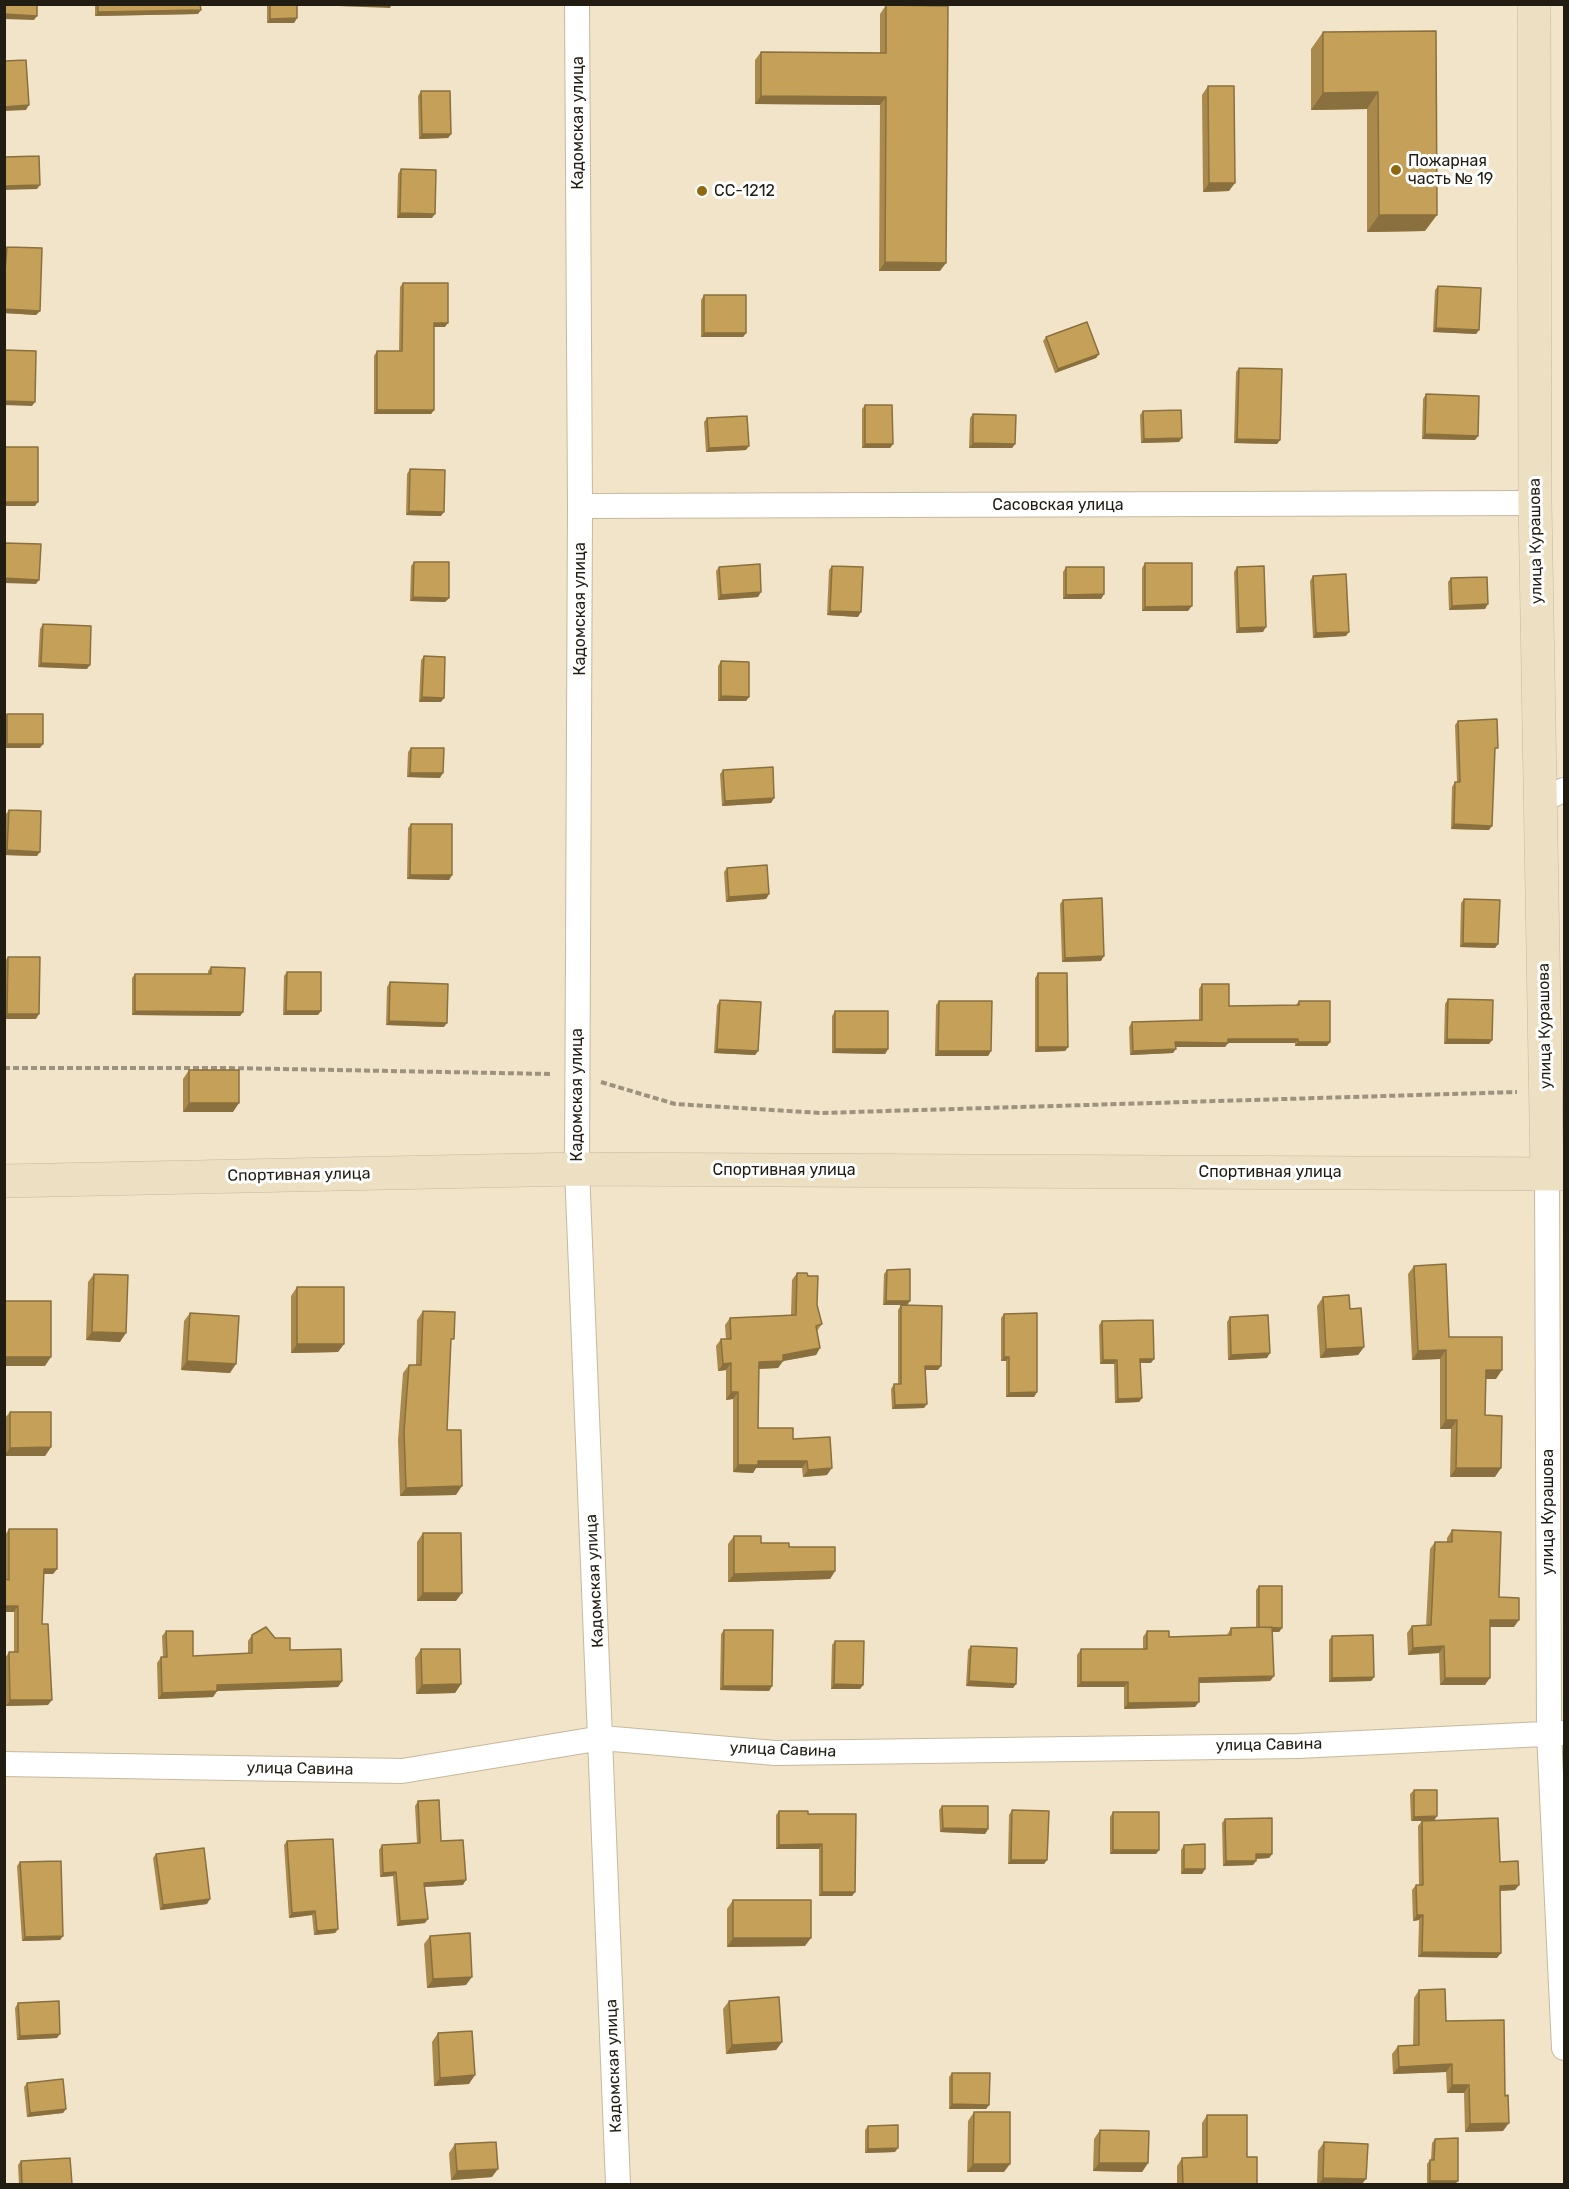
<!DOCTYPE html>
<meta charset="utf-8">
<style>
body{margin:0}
#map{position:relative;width:1569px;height:2189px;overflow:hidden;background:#f2e4c9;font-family:Rubik,sans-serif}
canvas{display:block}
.frame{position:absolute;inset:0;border:6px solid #221d13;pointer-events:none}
</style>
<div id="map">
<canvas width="1569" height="2189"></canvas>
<div class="frame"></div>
</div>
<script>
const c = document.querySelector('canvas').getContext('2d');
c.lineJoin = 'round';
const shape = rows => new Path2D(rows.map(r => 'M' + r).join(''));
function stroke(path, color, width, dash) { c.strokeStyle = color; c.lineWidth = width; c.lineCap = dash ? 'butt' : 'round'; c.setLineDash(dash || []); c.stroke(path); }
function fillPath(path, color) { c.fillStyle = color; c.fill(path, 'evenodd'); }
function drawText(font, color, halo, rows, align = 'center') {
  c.font = font + ' Rubik,sans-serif'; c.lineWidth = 6; c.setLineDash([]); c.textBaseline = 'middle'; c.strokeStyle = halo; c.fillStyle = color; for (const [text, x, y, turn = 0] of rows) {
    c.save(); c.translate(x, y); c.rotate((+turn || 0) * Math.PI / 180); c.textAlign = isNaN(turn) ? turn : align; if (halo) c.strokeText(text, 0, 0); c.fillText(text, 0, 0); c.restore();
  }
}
const street = shape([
 [577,4,580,506,577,1169,618,2184],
 [580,506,1535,503],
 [1541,800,1564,790],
 [1547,1174,1549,1733,1564,2048],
 [4,1764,402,1771,602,1738,775,1753,1298,1746,1564,1733]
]);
const secondary = shape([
 [1534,4,1535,503,1547,1174],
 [4,1181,577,1169,1564,1174]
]);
stroke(street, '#c6b89e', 26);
stroke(secondary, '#c6b89e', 34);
stroke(shape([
 [4,1068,227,1068,552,1074],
 [601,1082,675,1104,821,1113,1517,1092]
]), '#9c927e', 4, [6, 3]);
stroke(street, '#fff', 24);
stroke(secondary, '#eddfc2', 33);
fillPath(shape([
 [95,4,200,4,198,14,95,16],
 [267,4,297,4,297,18,294,23,267,23],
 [886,5,940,271,879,271,880,105,755,104,755,60,761,52,880,53,880,14],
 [1436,31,1425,231,1367,232,1367,109,1311,110,1311,49,1323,32],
 [1208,86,1229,191,1203,192,1202,95],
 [421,91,451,134,448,138,419,139,418,96],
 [401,169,432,218,397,218,398,174],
 [7,247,40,311,36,315,4,313,4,250],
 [403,283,445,327,434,327,434,410,431,414,374,414,374,356,377,351,399,351,400,287],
 [1438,286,1479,330,1476,334,1433,332,1435,290],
 [704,295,746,333,743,337,701,337,701,300],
 [1046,337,1099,354,1096,358,1055,373,1043,341],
 [1239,368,1280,440,1277,444,1234,443,1236,372],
 [1426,394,1478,436,1475,440,1422,439,1423,399],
 [865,405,893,444,890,448,862,448,862,409],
 [1143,411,1179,442,1141,443,1140,415],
 [973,414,1015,444,1012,448,969,448,970,418],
 [707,418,746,450,706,452,704,422],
 [410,469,441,516,406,515,407,474],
 [414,562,449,598,445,602,410,601,411,566],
 [1145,563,1188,611,1142,611,1142,568],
 [832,566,858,617,827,615,829,570],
 [719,567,758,597,718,600,716,571],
 [1066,567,1104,594,1101,599,1063,599,1063,572],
 [1237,567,1263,632,1236,633,1234,572],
 [1313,576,1346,636,1313,638,1310,581],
 [1451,578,1485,609,1449,610,1448,582],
 [43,624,87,669,38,667,40,629],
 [424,656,441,702,419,702,421,660],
 [721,661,749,697,746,701,718,701,718,666],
 [7,714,40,748,4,748,4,718],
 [1458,721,1495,752,1489,830,1451,829,1452,787,1455,782,1457,782,1455,725],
 [411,748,440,778,407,777,408,752],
 [723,770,774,798,771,803,722,806,720,774],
 [9,810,37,856,4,855,6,814],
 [411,824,452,875,449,880,407,879,408,828],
 [727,868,769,894,766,899,726,902,724,872],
 [1464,899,1498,944,1495,948,1460,947,1461,903],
 [1063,900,1101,961,1062,962,1060,904],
 [8,957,36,1019,4,1019,5,961],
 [211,967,243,1012,240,1016,132,1015,132,978,135,974,208,974,208,971],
 [287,972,318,1015,283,1015,284,976],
 [1038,973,1068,1047,1065,1051,1035,1052,1035,978],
 [390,982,444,1027,386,1025,387,987],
 [1202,984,1229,1006,1296,1005,1299,1001,1330,1042,1327,1046,1295,1046,1295,1043,1228,1043,1225,1047,1175,1047,1173,1053,1130,1055,1129,1027,1132,1022,1199,1020,1199,989],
 [1448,999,1492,1040,1489,1044,1444,1044,1445,1004],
 [720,1000,758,1051,755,1055,714,1053,717,1005],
 [939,1001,991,1051,988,1056,935,1056,936,1005],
 [835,1011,888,1049,885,1054,832,1053,832,1016],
 [189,1070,233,1112,183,1112,183,1079],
 [1414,1266,1449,1337,1496,1379,1486,1379,1485,1415,1495,1477,1450,1477,1451,1429,1440,1429,1440,1359,1412,1360,1408,1274],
 [887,1270,910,1301,907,1305,883,1305,884,1274],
 [797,1273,808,1276,817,1305,822,1324,817,1331,820,1348,816,1355,783,1361,778,1368,759,1369,758,1428,793,1439,827,1475,803,1477,802,1468,756,1468,753,1473,733,1472,733,1399,726,1400,726,1370,718,1371,716,1346,721,1339,726,1339,725,1325,730,1318,791,1315,792,1280],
 [94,1274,120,1342,86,1340,88,1282],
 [297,1287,344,1344,338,1352,291,1353,291,1296],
 [1323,1297,1350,1309,1364,1347,1358,1355,1320,1358,1317,1306],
 [901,1305,938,1370,925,1370,924,1408,892,1409,891,1389,894,1384,898,1384,898,1310],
 [423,1311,451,1344,447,1430,456,1495,400,1496,398,1440,403,1373,409,1365,416,1365,417,1320],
 [190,1313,230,1373,181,1370,184,1321],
 [1004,1314,1037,1392,1034,1397,1006,1397,1006,1361,1001,1361,1001,1318],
 [1230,1317,1267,1358,1228,1360,1227,1322],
 [1102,1321,1151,1363,1140,1363,1142,1398,1139,1402,1115,1403,1114,1364,1100,1364,1099,1325],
 [10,1412,51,1447,45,1456,4,1456,4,1419],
 [9,1529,57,1569,53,1574,44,1574,42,1624,48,1705,6,1706,5,1658,9,1652,14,1652,14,1612,5,1580,5,1535],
 [1452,1530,1499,1597,1514,1627,1490,1627,1485,1685,1440,1685,1439,1653,1408,1655,1407,1633,1412,1626,1426,1626,1430,1549,1435,1542,1447,1542,1447,1538],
 [423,1533,456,1601,417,1601,417,1542],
 [734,1536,761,1543,789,1547,835,1571,830,1579,728,1582,728,1544],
 [1259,1586,1282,1628,1279,1632,1272,1632,1274,1676,1270,1681,1199,1683,1195,1707,1165,1708,1124,1709,1124,1687,1077,1687,1077,1655,1081,1649,1143,1649,1143,1637,1147,1631,1169,1637,1227,1635,1231,1628,1256,1628,1256,1590],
 [724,1630,772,1686,769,1691,720,1690,721,1634],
 [166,1631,193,1656,248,1653,248,1641,252,1635,275,1638,290,1650,342,1681,338,1687,217,1691,213,1697,158,1699,157,1663,161,1657,163,1657,162,1636],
 [1332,1636,1374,1677,1371,1681,1329,1682,1329,1640],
 [835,1641,863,1685,860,1689,831,1689,832,1645],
 [971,1646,1016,1684,1013,1688,966,1686,968,1650],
 [421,1649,461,1684,455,1693,416,1694,415,1658],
 [1414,1790,1437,1790,1411,1821,1410,1794],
 [418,1801,441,1841,463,1885,425,1887,425,1923,397,1926,393,1876,380,1877,379,1850,382,1845,417,1843,415,1806],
 [942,1806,988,1829,985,1834,940,1832,939,1810],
 [1012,1810,1047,1860,1044,1864,1008,1864,1009,1815],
 [779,1811,808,1814,855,1892,852,1896,819,1896,819,1849,776,1849,776,1815],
 [1113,1812,1159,1850,1156,1854,1110,1854,1110,1817],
 [1225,1819,1272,1854,1269,1858,1256,1859,1256,1861,1253,1865,1223,1866,1222,1823],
 [1422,1821,1500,1862,1519,1885,1515,1890,1500,1891,1497,1958,1418,1957,1419,1920,1413,1921,1412,1890,1416,1885,1419,1885,1418,1826],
 [287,1841,338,1929,335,1933,314,1935,312,1915,289,1918,284,1845],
 [1184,1845,1205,1869,1202,1874,1181,1874,1181,1850],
 [156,1854,207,1904,160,1910,153,1858],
 [20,1862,63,1936,60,1940,22,1941,17,1866],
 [733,1900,805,1946,727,1947,727,1909],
 [430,1936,466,1985,427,1988,424,1944],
 [1419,1990,1446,2021,1503,2131,1465,2132,1464,2093,1447,2093,1446,2072,1393,2074,1392,2054,1398,2046,1413,2046,1414,1998],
 [729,2001,782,2042,776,2050,726,2054,723,2009],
 [18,2003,57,2038,17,2040,15,2008],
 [438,2033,469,2084,434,2086,432,2042],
 [952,2073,989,2105,986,2109,949,2109,949,2077],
 [27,2083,66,2109,63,2113,27,2117,24,2087],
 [974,2112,1004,2172,967,2172,968,2121],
 [1207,2115,1247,2157,1257,2184,1177,2184,1177,2166,1182,2158,1202,2158,1202,2123],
 [868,2126,895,2152,865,2153,865,2130],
 [1100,2130,1148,2163,1142,2172,1093,2171,1094,2139],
 [1435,2139,1458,2181,1455,2184,1427,2184,1427,2164,1430,2160,1431,2160,1432,2143],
 [1324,2142,1362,2184,1317,2184,1318,2151],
 [455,2144,492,2177,451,2180,449,2153],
 [21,2161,72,2184,19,2184,18,2165]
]), '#a98a4c');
fillPath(shape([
 [340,4,392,4,390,8,338,6],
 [201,10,198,14,95,16,98,12],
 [4,14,37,16,34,20,4,19],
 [297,18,294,23,267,23,270,19],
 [1378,92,1367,109,1311,110,1323,93],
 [761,96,886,97,880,105,755,104],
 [29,105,26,110,4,111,4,107],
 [422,134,451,134,448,138,419,139],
 [1209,183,1235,183,1229,191,1203,192],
 [40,185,37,189,4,190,4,186],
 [400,213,435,214,432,218,397,218],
 [1379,215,1437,215,1425,231,1367,232],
 [885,262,946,263,940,271,879,271],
 [4,309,40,311,36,315,4,313],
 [434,323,448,323,445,327,430,327],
 [1436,328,1479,330,1476,334,1433,332],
 [704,333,746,333,743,337,701,337],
 [1099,354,1096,358,1055,373,1058,369],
 [4,401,35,402,32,406,4,405],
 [377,410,434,410,431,414,374,414],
 [1425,434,1478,436,1475,440,1422,439],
 [1182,438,1179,442,1141,443,1144,439],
 [1237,439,1280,440,1277,444,1234,443],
 [973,443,1015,444,1012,448,969,448],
 [865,444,893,444,890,448,862,448],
 [749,446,746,450,706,452,709,448],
 [4,502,38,502,35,506,4,506],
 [409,511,444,512,441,516,406,515],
 [4,578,39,580,36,584,4,583],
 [761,592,758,597,718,600,721,595],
 [1104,594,1101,599,1063,599,1066,595],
 [413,597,449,598,445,602,410,601],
 [1488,604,1485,609,1449,610,1452,606],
 [1192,606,1188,611,1142,611,1145,607],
 [830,611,861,612,858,617,827,615],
 [1266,627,1263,632,1236,633,1239,628],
 [1349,632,1346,636,1313,638,1316,633],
 [41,663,90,665,87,669,38,667],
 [721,696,749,697,746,701,718,701],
 [422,697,444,698,441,702,419,702],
 [7,744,43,744,40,748,4,748],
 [410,773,443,773,440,778,407,777],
 [774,798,771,803,722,806,725,801],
 [1454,824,1492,826,1489,830,1451,829],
 [7,850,40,852,37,856,4,855],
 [410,875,452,875,449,880,407,879],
 [769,894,766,899,726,902,729,897],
 [1463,943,1498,944,1495,948,1460,947],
 [1104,956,1101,961,1062,962,1065,958],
 [135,1011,243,1012,240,1016,132,1015],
 [286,1011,321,1011,318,1015,283,1015],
 [7,1014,39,1014,36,1019,4,1019],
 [389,1021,447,1023,444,1027,386,1025],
 [1228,1039,1298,1039,1295,1043,1228,1043,1225,1047,1172,1047,1175,1042],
 [1447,1039,1492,1040,1489,1044,1444,1044],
 [1298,1042,1330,1042,1327,1046,1295,1046],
 [1038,1047,1068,1047,1065,1051,1035,1052],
 [717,1049,758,1051,755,1055,714,1053],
 [835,1049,888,1049,885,1054,832,1053],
 [1176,1049,1173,1053,1130,1055,1133,1051],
 [938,1051,991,1051,988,1056,935,1056],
 [189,1103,239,1103,233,1112,183,1112],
 [886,1301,910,1301,907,1305,883,1305],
 [92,1332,126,1333,120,1342,86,1340],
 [297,1344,344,1344,338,1352,291,1353],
 [1364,1347,1358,1355,1320,1358,1326,1349],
 [820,1348,816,1355,783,1361,778,1368,754,1369,759,1362,783,1355],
 [1446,1350,1440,1359,1412,1360,1418,1351],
 [1270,1353,1267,1358,1228,1360,1231,1355],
 [4,1357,51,1357,45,1366,4,1366],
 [1004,1357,1009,1357,1006,1361,1001,1361],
 [1140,1359,1154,1359,1151,1363,1137,1363],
 [1103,1360,1117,1360,1114,1364,1100,1364],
 [187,1361,236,1364,230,1373,181,1370],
 [731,1363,726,1370,718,1371,723,1364],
 [925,1366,941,1366,938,1370,922,1370],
 [1486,1370,1502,1370,1496,1379,1480,1379],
 [731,1392,738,1392,733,1399,726,1400],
 [1037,1392,1034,1397,1006,1397,1009,1393],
 [1142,1398,1139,1402,1115,1403,1118,1399],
 [927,1404,924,1408,892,1409,895,1405],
 [1446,1420,1457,1420,1451,1429,1440,1429],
 [51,1447,45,1456,4,1456,10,1448],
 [758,1461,807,1461,802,1468,756,1468,753,1473,733,1472,738,1465],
 [832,1468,827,1475,803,1477,808,1470],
 [1456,1468,1501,1468,1495,1477,1450,1477],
 [462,1486,456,1495,400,1496,406,1488],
 [44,1569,57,1569,53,1574,40,1574],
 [835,1571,830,1579,728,1582,734,1574],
 [423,1593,462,1593,456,1601,417,1601],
 [4,1606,18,1606,14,1612,4,1612],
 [1490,1620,1519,1620,1514,1627,1485,1627],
 [1259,1628,1282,1628,1279,1632,1256,1632],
 [1444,1646,1439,1653,1408,1655,1413,1648],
 [1274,1676,1270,1681,1195,1683,1199,1678],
 [1374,1677,1371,1681,1329,1682,1332,1678],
 [1445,1678,1490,1678,1485,1685,1440,1685],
 [342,1681,338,1687,213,1691,217,1685],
 [969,1681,1016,1684,1013,1688,966,1686],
 [1081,1682,1128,1682,1124,1687,1077,1687],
 [461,1684,455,1693,416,1694,422,1685],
 [834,1684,863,1685,860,1689,831,1689],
 [723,1686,772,1686,769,1691,720,1690],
 [217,1691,213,1697,158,1699,162,1693],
 [10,1700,52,1700,48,1705,6,1706],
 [1199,1702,1195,1707,1124,1709,1128,1703],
 [1437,1816,1434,1821,1411,1821,1414,1817],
 [943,1828,988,1829,985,1834,940,1832],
 [822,1844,819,1849,776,1849,779,1845],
 [1113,1850,1159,1850,1156,1854,1110,1854],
 [1256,1854,1272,1854,1269,1858,1253,1859],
 [1011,1860,1047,1860,1044,1864,1008,1864],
 [1226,1861,1256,1861,1253,1865,1223,1866],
 [1184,1869,1205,1869,1202,1874,1181,1874],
 [396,1872,393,1876,380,1877,383,1873],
 [466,1880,463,1885,421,1887,424,1883],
 [1519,1885,1515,1890,1496,1891,1500,1886],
 [822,1892,855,1892,852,1896,819,1896],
 [210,1899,207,1904,160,1910,163,1905],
 [315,1911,312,1915,289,1918,292,1913],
 [1417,1915,1423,1915,1419,1920,1413,1921],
 [428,1919,425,1923,397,1926,400,1921],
 [338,1929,335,1933,314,1935,317,1931],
 [63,1936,60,1940,22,1941,25,1937],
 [733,1938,811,1938,805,1946,727,1947],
 [1422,1952,1501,1953,1497,1958,1418,1957],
 [472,1977,466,1985,427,1988,433,1979],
 [60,2034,57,2038,17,2040,20,2036],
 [782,2042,776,2050,726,2054,732,2045],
 [1452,2064,1446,2072,1393,2074,1399,2067],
 [475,2075,469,2084,434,2086,440,2078],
 [1452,2085,1469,2085,1464,2093,1447,2093],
 [952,2104,989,2105,986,2109,949,2109],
 [66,2109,63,2113,27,2117,30,2113],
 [1509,2123,1503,2131,1465,2132,1470,2124],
 [898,2148,895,2152,865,2153,868,2149],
 [1099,2163,1148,2163,1142,2172,1093,2171],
 [973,2164,1010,2164,1004,2172,967,2172],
 [498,2169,492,2177,451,2180,457,2171],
 [1323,2178,1366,2179,1362,2184,1319,2184],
 [1430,2181,1458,2181,1455,2184,1427,2184]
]), '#8a703e');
const building = shape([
 [4,4,37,4,37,16,4,14,4,4],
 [98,4,200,4,201,10,98,12,98,4],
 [270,4,297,4,297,18,270,19,270,4],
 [886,5,948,6,946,263,885,262,886,97,761,96,761,52,886,53,886,5],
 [1436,31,1437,215,1379,215,1378,92,1323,93,1323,32,1436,31],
 [26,60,29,105,4,107,4,61,26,60],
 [1208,86,1234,86,1235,183,1209,183,1208,86],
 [421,91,450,91,451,134,422,134,421,91],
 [39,156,40,185,4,186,4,157,39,156],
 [401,169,436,170,435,214,400,213,401,169],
 [7,247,42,248,40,311,4,309,4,284,7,247],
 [403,283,448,283,448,323,434,323,434,410,377,410,377,351,402,351,403,283],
 [1438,286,1481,288,1479,330,1436,328,1438,286],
 [704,295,746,295,746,333,704,333,704,295],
 [1087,322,1099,354,1058,369,1046,337,1087,322],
 [4,350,36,351,35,402,4,401,4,350],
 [1239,368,1282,369,1280,440,1237,439,1239,368],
 [1426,394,1479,396,1478,436,1425,434,1426,394],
 [865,405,892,405,893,444,865,444,865,405],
 [1181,410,1182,438,1144,439,1143,411,1181,410],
 [973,414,1016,415,1015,444,973,443,973,414],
 [747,416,749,446,709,448,707,418,747,416],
 [4,447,38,447,38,502,4,502,4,447],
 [410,469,445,470,444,512,409,511,410,469],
 [4,543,41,544,39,580,4,578,4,543],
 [414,562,449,562,449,598,413,597,414,562],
 [1145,563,1192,563,1192,606,1145,607,1145,563],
 [760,564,761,592,721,595,719,567,760,564],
 [832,566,863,567,861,612,830,611,832,566],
 [1264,566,1266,627,1239,628,1237,567,1264,566],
 [1066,567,1104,567,1104,594,1066,595,1066,567],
 [1346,574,1349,632,1316,633,1313,576,1346,574],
 [1487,577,1488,604,1452,606,1451,578,1487,577],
 [43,624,91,626,90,665,41,663,43,624],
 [424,656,445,657,444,698,422,697,424,656],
 [721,661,749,662,749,697,721,696,721,661],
 [7,714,43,714,43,744,7,744,7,714],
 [1497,719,1498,748,1495,748,1492,826,1454,824,1455,782,1460,782,1458,721,1497,719],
 [411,748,444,748,443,773,410,773,411,748],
 [773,767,774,798,725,801,723,770,773,767],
 [9,810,41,811,40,852,7,850,9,810],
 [411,824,452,824,452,875,410,875,411,824],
 [767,865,769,894,729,897,727,868,767,865],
 [1102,898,1104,956,1065,958,1063,900,1102,898],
 [1464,899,1500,900,1498,944,1463,943,1464,899],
 [8,957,40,957,39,1014,7,1014,8,957],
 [211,967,245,968,243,1012,135,1011,135,974,211,974,211,967],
 [287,972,321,972,321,1011,286,1011,287,972],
 [1038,973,1067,973,1068,1047,1038,1047,1038,973],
 [390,982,448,984,447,1023,389,1021,390,982],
 [1202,984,1229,984,1229,1006,1299,1005,1299,1001,1330,1001,1330,1042,1298,1042,1298,1039,1228,1039,1228,1043,1175,1042,1176,1049,1133,1051,1132,1022,1202,1020,1202,984],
 [1448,999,1493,1000,1492,1040,1447,1039,1448,999],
 [720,1000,761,1002,758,1051,717,1049,720,1000],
 [939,1001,992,1001,991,1051,938,1051,939,1001],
 [835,1011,888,1011,888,1049,835,1049,835,1011],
 [189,1070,239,1070,239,1103,189,1103,189,1070],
 [1446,1264,1449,1337,1502,1337,1502,1370,1486,1370,1485,1415,1502,1416,1501,1468,1456,1468,1457,1420,1446,1420,1446,1350,1418,1351,1414,1266,1446,1264],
 [910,1269,910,1301,886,1301,887,1270,910,1269],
 [797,1273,807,1273,808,1276,818,1276,817,1305,822,1324,816,1326,820,1348,783,1355,783,1361,759,1362,758,1428,793,1428,793,1439,830,1437,832,1468,808,1470,807,1461,758,1461,758,1465,738,1465,738,1392,731,1392,731,1363,723,1364,721,1339,731,1339,730,1318,796,1315,797,1273],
 [94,1274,128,1275,126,1333,92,1332,94,1274],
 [297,1287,344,1287,344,1344,297,1344,297,1287],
 [1349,1295,1350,1309,1361,1308,1364,1347,1326,1349,1323,1297,1349,1295],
 [4,1301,51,1301,51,1357,4,1357,4,1301],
 [901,1305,942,1306,941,1366,925,1366,927,1404,895,1405,894,1384,901,1384,901,1305],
 [423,1311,455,1312,454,1339,451,1339,447,1430,461,1430,462,1486,406,1488,404,1431,409,1365,421,1365,423,1311],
 [190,1313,239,1316,236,1364,187,1361,190,1313],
 [1037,1313,1037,1392,1009,1393,1009,1357,1004,1357,1004,1314,1037,1313],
 [1268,1315,1270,1353,1231,1355,1230,1317,1268,1315],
 [1153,1320,1154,1359,1140,1359,1142,1398,1118,1399,1117,1360,1103,1360,1102,1321,1153,1320],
 [10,1412,51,1412,51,1447,10,1448,10,1412],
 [9,1529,57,1529,57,1569,44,1569,42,1624,48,1624,52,1700,10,1700,9,1652,18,1652,18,1606,4,1606,4,1579,9,1580,9,1529],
 [1452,1530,1501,1532,1499,1597,1519,1598,1519,1620,1490,1620,1490,1678,1445,1678,1444,1646,1413,1648,1412,1626,1431,1625,1435,1542,1452,1542,1452,1530],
 [423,1533,461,1533,462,1593,423,1593,423,1533],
 [734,1536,761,1536,761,1543,789,1543,789,1547,835,1547,835,1571,734,1574,734,1536],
 [1259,1586,1282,1586,1282,1628,1259,1627,1259,1586],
 [266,1627,275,1638,290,1638,290,1650,341,1649,342,1681,217,1685,217,1691,162,1693,161,1657,167,1657,166,1631,193,1631,193,1656,252,1653,252,1635,266,1627],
 [1272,1627,1274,1676,1199,1678,1199,1702,1128,1703,1128,1682,1081,1682,1081,1649,1147,1649,1147,1631,1169,1631,1169,1637,1231,1635,1231,1628,1272,1627],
 [724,1630,773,1630,772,1686,723,1686,724,1630],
 [1373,1635,1374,1677,1332,1678,1332,1636,1373,1635],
 [835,1641,864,1641,863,1685,834,1684,835,1641],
 [971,1646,1017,1648,1016,1684,969,1681,971,1646],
 [421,1649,460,1649,461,1684,422,1685,421,1649],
 [1414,1790,1437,1790,1437,1816,1414,1817,1414,1790],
 [439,1800,441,1841,463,1840,466,1880,424,1883,428,1919,400,1921,396,1872,383,1873,382,1845,420,1843,418,1801,439,1800],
 [942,1806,988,1806,988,1829,943,1828,942,1806],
 [1012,1810,1049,1811,1047,1860,1011,1860,1012,1810],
 [779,1811,808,1811,808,1814,856,1814,855,1892,822,1892,822,1844,779,1845,779,1811],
 [1113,1812,1159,1812,1159,1850,1113,1850,1113,1812],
 [1272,1818,1272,1854,1256,1854,1256,1861,1226,1861,1225,1819,1272,1818],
 [1498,1818,1500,1862,1518,1861,1519,1885,1500,1886,1501,1953,1422,1952,1423,1915,1417,1915,1416,1885,1423,1885,1422,1821,1498,1818],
 [333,1839,338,1929,317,1931,315,1911,292,1913,287,1841,333,1839],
 [1205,1844,1205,1869,1184,1869,1184,1845,1205,1844],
 [204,1848,210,1899,163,1905,156,1854,204,1848],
 [61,1861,63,1936,25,1937,20,1862,61,1861],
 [733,1900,811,1900,811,1938,733,1938,733,1900],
 [470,1933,472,1977,433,1979,430,1936,470,1933],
 [1445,1989,1446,2021,1504,2020,1505,2096,1508,2095,1509,2123,1470,2124,1469,2085,1452,2085,1452,2064,1399,2067,1398,2046,1419,2045,1419,1990,1445,1989],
 [779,1997,782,2042,732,2045,729,2001,779,1997],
 [59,2001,60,2034,20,2036,18,2003,59,2001],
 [472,2031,475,2075,440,2078,438,2033,472,2031],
 [952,2073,990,2073,989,2105,952,2104,952,2073],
 [63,2079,66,2109,30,2113,27,2083,63,2079],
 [974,2112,1010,2112,1010,2164,973,2164,974,2112],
 [1207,2115,1247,2115,1247,2157,1257,2157,1257,2184,1183,2184,1182,2158,1207,2157,1207,2115],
 [898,2125,898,2148,868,2149,868,2126,898,2125],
 [1100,2130,1149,2131,1148,2163,1099,2163,1100,2130],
 [1458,2138,1458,2181,1430,2181,1430,2160,1434,2160,1435,2139,1458,2138],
 [496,2142,498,2169,457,2171,455,2144,496,2142],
 [1324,2142,1368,2144,1366,2179,1323,2178,1324,2142],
 [70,2158,72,2184,22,2184,21,2161,70,2158]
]);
fillPath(building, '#c5a058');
stroke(building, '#8a703e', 1.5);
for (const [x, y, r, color] of [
 [1396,170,6,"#8f690f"],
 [702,191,6,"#8f690f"]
]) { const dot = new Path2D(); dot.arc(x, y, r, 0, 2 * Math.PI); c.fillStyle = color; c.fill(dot); stroke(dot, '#fff', 2); }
drawText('16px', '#221d13', '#fff', [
 ["Кадомская улица",578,123,-90],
 ["Сасовская улица",1058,505],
 ["улица Курашова",1536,541,-91],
 ["Кадомская улица",580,609,-90],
 ["улица Курашова",1545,1026,-91],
 ["Кадомская улица",577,1095,-90],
 ["Спортивная улица",784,1170],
 ["Спортивная улица",1270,1172],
 ["Спортивная улица",299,1175,-1],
 ["улица Курашова",1548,1512,-90],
 ["Кадомская улица",595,1581,-93],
 ["улица Савина",1269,1745,-1],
 ["улица Савина",783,1750,2],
 ["улица Савина",300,1769,1],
 ["Кадомская улица",614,2066,-92]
]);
drawText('16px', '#221d13', '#fff', [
 ["Пожарная",1408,161],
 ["часть № 19",1408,179],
 ["СС-1212",714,191]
], 'left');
</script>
